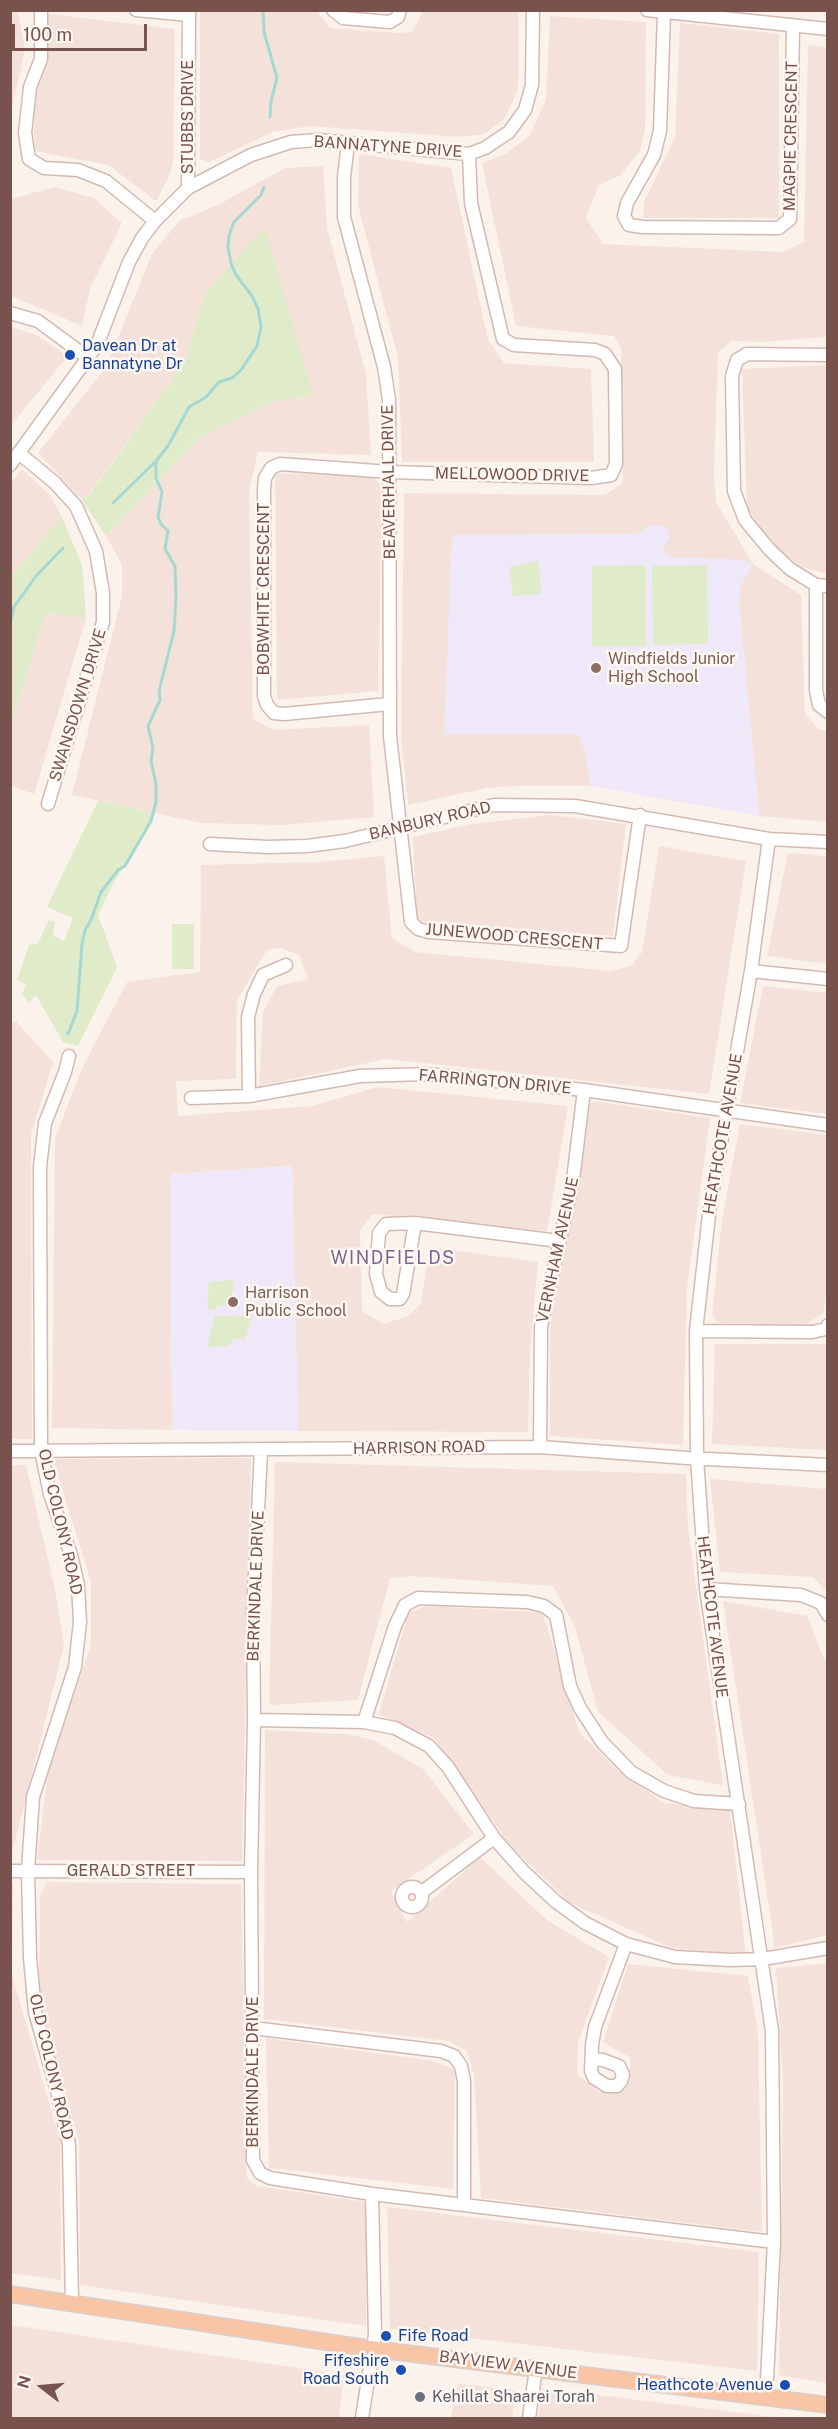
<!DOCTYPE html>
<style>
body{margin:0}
#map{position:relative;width:838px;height:2429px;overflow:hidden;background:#fcf2ec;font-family:"Public Sans",sans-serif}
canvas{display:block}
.frame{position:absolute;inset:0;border:12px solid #78534e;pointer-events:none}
.north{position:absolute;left:12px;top:2357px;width:60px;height:60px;-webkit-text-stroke:4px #fff7f2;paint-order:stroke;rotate:286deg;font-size:16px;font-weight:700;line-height:24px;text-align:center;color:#78534e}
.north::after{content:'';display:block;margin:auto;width:21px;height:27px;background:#78534e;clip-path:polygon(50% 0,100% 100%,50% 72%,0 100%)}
.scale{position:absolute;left:12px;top:24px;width:135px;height:27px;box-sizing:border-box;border:3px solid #78534e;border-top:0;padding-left:8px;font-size:18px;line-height:21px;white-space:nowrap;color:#78534e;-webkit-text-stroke:4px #fff7f2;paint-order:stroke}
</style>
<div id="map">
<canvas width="838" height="2429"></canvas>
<div class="frame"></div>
<div class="north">N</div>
<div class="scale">100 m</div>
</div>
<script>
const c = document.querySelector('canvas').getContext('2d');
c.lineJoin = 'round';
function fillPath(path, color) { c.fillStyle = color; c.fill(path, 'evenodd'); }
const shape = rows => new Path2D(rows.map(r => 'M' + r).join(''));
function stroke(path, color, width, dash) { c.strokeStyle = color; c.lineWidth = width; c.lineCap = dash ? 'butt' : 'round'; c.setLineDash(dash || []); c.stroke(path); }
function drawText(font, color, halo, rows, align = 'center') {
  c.font = font + ' "Public Sans",sans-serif'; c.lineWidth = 5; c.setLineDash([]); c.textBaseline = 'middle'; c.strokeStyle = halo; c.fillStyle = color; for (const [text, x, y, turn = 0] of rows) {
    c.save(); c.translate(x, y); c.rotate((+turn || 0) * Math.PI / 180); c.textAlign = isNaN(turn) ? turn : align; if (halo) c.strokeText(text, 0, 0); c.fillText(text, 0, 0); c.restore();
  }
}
fillPath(shape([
 [11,10,18,11,25,50,11,113],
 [200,11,319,11,319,14,330,28,397,33,412,32,421,15,420,11,519,11,518,89,505,118,485,134,458,137,310,126,273,132,209,162,200,159],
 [49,14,175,29,173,163,168,179,156,201,108,165,35,151,33,105,44,67],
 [550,16,646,22,645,130,640,150,621,175,599,185,586,218,603,244,783,252,804,242,808,45,827,47,827,337,762,342,732,341,718,352,714,474,716,502,753,564,801,595,805,714,820,730,827,730,827,822,759,816,739,602,742,560,669,558,662,550,652,525,636,534,578,734,585,751,591,786,515,786,487,788,408,805,401,737,404,493,605,495,623,483,621,348,614,336,516,326,482,163,505,154,530,135,546,99],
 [680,23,779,34,779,218,643,218,644,202,675,137],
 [359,154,451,168,488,340,504,363,591,369,594,462,402,462,398,358,358,205],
 [323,166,327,228,366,374,371,455,258,452,249,491,253,719,273,730,369,725,374,817,283,825,201,823,72,795,122,596,122,565,106,536,202,436,276,401,313,395,206,292,184,363,90,493,82,500,38,453,106,367,152,254,179,221,218,205,285,168],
 [54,187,94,198,122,223,90,289,82,326,11,296,11,199],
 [11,327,36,335,68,356,11,425],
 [827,365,827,574,802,567,772,546,747,507,742,369],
 [22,469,50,495,62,517,11,576,11,483],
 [275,473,372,476,382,486,378,691,277,700],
 [46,612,86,618,34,794,11,786,11,726],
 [552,815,626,824,613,936,417,921,413,837,472,824],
 [659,846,746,861,709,1094,386,1059,259,1086,263,1012,277,986,308,979,299,955,281,948,267,950,237,1000,236,1079,176,1081,178,1116,313,1106,377,1087,568,1106,547,1231,372,1214,360,1231,362,1311,384,1324,408,1316,421,1304,429,1247,538,1262,530,1350,528,1432,298,1431,292,1166,171,1174,172,1430,52,1428,55,1138,82,1068,127,982,200,972,201,865,318,862,384,856,392,938,415,952,610,971,631,966,642,952],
 [788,853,827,856,827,964,767,956],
 [763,986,827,993,827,1114,740,1103],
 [16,1021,53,1062,31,1135,32,1439,11,1439,10,1025],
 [591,1101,710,1118,687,1288,683,1445,550,1436,550,1327],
 [740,1124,827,1135,827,1290,823,1313,805,1325,718,1323,712,1315,722,1219],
 [715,1344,827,1344,827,1450,712,1444],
 [251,1458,242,1861,37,1860,48,1771,91,1645,91,1582,53,1459],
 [275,1462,686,1474,688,1527,723,1785,668,1775,598,1712,575,1627,553,1586,411,1576,390,1578,358,1700,269,1705],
 [11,1465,26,1465,55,1589,64,1645,11,1857],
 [710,1479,827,1489,827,1592,813,1577,720,1572],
 [723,1601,807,1616,824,1659,827,1657,827,1935,775,1948],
 [426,1606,541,1612,547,1626,579,1732,614,1767,664,1803,730,1810,746,1955,672,1948,570,1903,510,1845,434,1738,379,1714,408,1613],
 [265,1730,346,1734,373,1740,423,1769,474,1834,391,1891,407,1922,480,1857,548,1921,609,1957,578,2043,577,2074,599,2092,621,2087,630,2067,631,2058,603,2042,628,1964,748,1976,758,2033,762,2232,481,2198,474,2075,467,2051,448,2041,264,2019],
 [47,1882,241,1884,247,2178,257,2186,367,2202,366,2326,80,2285,79,2141,39,1999,40,1896],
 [11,1884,13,1884,12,1975,60,2140,61,2280,11,2273],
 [827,1963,828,1963,827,2383,779,2375,783,2083,776,1968],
 [266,2038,434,2061,455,2070,453,2189,269,2168],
 [387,2207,759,2252,757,2371,390,2329],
 [11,2325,344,2375,339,2418,11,2418],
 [458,2384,516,2390,512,2418,451,2418],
 [542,2388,783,2418,538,2418]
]), '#f4e2da');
fillPath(shape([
 [651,525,666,527,670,537,662,550,669,557,742,560,753,564,740,587,739,602,759,816,591,786,585,751,578,734,444,734,452,535,636,534],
 [292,1166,298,1431,172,1430,171,1174]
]), '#efe8f9');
fillPath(shape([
 [265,228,313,395,276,401,202,436,106,536,82,500,91,493,184,363,206,292],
 [62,517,82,565,86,618,46,612,11,726,11,576],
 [537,561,539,562,541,594,513,596,509,567],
 [646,565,646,646,592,646,592,566],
 [707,565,708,644,653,645,652,566],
 [98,801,155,813,111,888,98,915,117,967,78,1046,63,1042,36,995,29,1003,22,994,26,984,17,980,29,945,38,944,48,921,55,922,53,935,64,941,73,918,47,907],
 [172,924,194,924,194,969,172,969],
 [232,1280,233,1280,232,1305,217,1306,217,1309,211,1310,207,1307,209,1282],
 [252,1315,245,1340,235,1338,228,1346,207,1347,215,1316]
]), '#dfebc9');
stroke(shape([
 [263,10,264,32,277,78,271,101,270,117],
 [113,503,157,460,168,446,189,407,206,397,219,382,232,378,241,370,257,346,261,327,258,309,252,296,236,275,231,263,228,247,229,236,234,222,261,195,264,187],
 [10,624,14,607,36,576,63,548],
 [68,1034,77,1011,82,944,85,930,91,920,101,892,118,870,125,866,151,821,156,802,156,784,151,761,153,748,148,726,160,700,159,691,174,631,176,598,175,566,165,549,168,531,161,524,158,517,162,492,156,478,156,462]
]), '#a6d8d3', 3);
const minor = shape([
 [41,10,41,59,30,87,25,133,29,159,44,168,78,170,106,181,155,221],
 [136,10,189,15],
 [333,10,343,18,390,22,398,17,400,10],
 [647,10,828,29],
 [664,13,660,131,654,155,627,203,624,216,629,225,643,227,779,228,790,219,793,26],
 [348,143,344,177,344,217,384,367,389,400,390,736,411,922,418,929,429,932,621,946,640,815],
 [188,188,189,10],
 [10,313,38,321,88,358],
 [828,355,747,354,737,360,732,376,734,491,745,520,769,549,790,569,816,585,828,586],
 [20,454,54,482,76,506,96,551,103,593,103,622,48,804],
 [10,465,97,345,129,262,142,238,155,221,188,188,251,155,291,142,318,140,469,154,485,148,509,132,525,110,532,85,533,10],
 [816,585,816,690,819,705,828,712],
 [389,704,284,714,274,713,267,705,264,696,264,490,265,478,271,468,280,464,390,472,591,478,611,475,616,464,615,369,605,354,595,350,514,345,503,339,471,203,469,154],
 [210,844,268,847,307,846,345,841,494,805,575,806,769,839,828,842],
 [751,971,828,979],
 [69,1056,65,1072,45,1123,40,1167,41,1451,50,1494,71,1555,78,1585,80,1622,75,1667,33,1797,28,1870,30,1957,35,2012,57,2091,69,2145,72,2304],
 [249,1096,248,1017,254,994,263,975,286,965],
 [191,1098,249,1096,360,1076,426,1074,584,1090,828,1125],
 [415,1223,403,1294,400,1299,390,1299,381,1292,376,1274,379,1233,386,1224,415,1223,559,1241],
 [696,1331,812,1332,826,1329,828,1325],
 [540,1447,541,1327,573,1180,584,1090],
 [261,1450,253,1615,254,1720,251,1872,253,2160,260,2173,270,2178,372,2194,774,2242],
 [10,1451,540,1447,687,1458,828,1465],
 [706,1589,801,1595,821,1603,828,1615],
 [254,1720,364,1722,395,1728,429,1746,448,1767,494,1838,524,1872,555,1901,585,1923,626,1944,675,1957,730,1960,763,1959,828,1948],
 [364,1722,395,1626,405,1605,418,1598,527,1602,544,1606,556,1615,570,1686,580,1708,602,1742,631,1772,664,1791,694,1801,739,1804],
 [10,1871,251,1872],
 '402 1897a10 10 0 1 1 20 0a10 10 0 1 1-20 0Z',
 [422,1892,494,1838],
 [253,2028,441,2051,454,2056,461,2066,464,2081,464,2205],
 [592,2059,603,2060,619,2066,623,2075,621,2081,617,2086,607,2086,594,2078,591,2071,592,2045,595,2027,626,1944],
 [764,2397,767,2379,774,2242,772,2031,706,1589,697,1458,696,1331,710,1206,751,971,769,839],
 [362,2418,375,2335,372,2194],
 [529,2418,536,2369]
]);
const major = shape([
 [10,2294,373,2349,828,2405]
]);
stroke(minor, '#d2bab3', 15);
stroke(major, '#d9cfcd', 18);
stroke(minor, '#fff', 12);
stroke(major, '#f8c6a7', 15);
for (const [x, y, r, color] of [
 [70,355,6,"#1a4fb4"],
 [596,668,6,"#8d6e63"],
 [233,1302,6,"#8d6e63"],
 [386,2336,6,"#1a4fb4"],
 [401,2370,6,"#1a4fb4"],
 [785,2385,6,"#1a4fb4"],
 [420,2397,6,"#6b7280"]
]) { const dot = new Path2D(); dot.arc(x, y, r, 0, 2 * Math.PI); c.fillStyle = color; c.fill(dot); stroke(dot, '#fff7f2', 2); }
drawText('16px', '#78534e', '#fff7f2', [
 ["STUBBS DRIVE",188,117,-90],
 ["MAGPIE CRESCENT",791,136,-89],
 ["BANNATYNE DRIVE",388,147,4],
 ["MELLOWOOD DRIVE",512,475,1],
 ["BEAVERHALL DRIVE",389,482,-91],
 ["BOBWHITE CRESCENT",264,589,-90],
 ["SWANSDOWN DRIVE",78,705,-73],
 ["BANBURY ROAD",430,821,-13],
 ["JUNEWOOD CRESCENT",514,937,5],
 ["FARRINGTON DRIVE",495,1082,5],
 ["HEATHCOTE AVENUE",723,1134,-80],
 ["VERNHAM AVENUE",558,1250,-78],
 ["HARRISON ROAD",419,1448,-1],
 ["OLD COLONY ROAD",60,1522,77],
 ["BERKINDALE DRIVE",256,1586,-88],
 ["HEATHCOTE AVENUE",712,1617,83],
 ["GERALD STREET",131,1871],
 ["OLD COLONY ROAD",51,2067,77],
 ["BERKINDALE DRIVE",253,2072,-90],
 ["BAYVIEW AVENUE",508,2365,7]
]);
drawText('16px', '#164399', '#fff7f2', [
 ["Davean Dr at",82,346],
 ["Bannatyne Dr",82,364],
 ["Fife Road",398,2336],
 ["Fifeshire",389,2361,"right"],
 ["Road South",389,2379,"right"],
 ["Heathcote Avenue",773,2385,"right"]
], 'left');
drawText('16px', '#785e54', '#fff7f2', [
 ["Windfields Junior",608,659],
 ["High School",608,677],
 ["Harrison",245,1293],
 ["Public School",245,1311]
], 'left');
drawText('16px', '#5b616d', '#fff7f2', [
 ["Kehillat Shaarei Torah",432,2397]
], 'left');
c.letterSpacing = '1.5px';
drawText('18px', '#7a6693', '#fff7f2', [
 ["WINDFIELDS",393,1258]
]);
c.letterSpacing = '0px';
</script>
